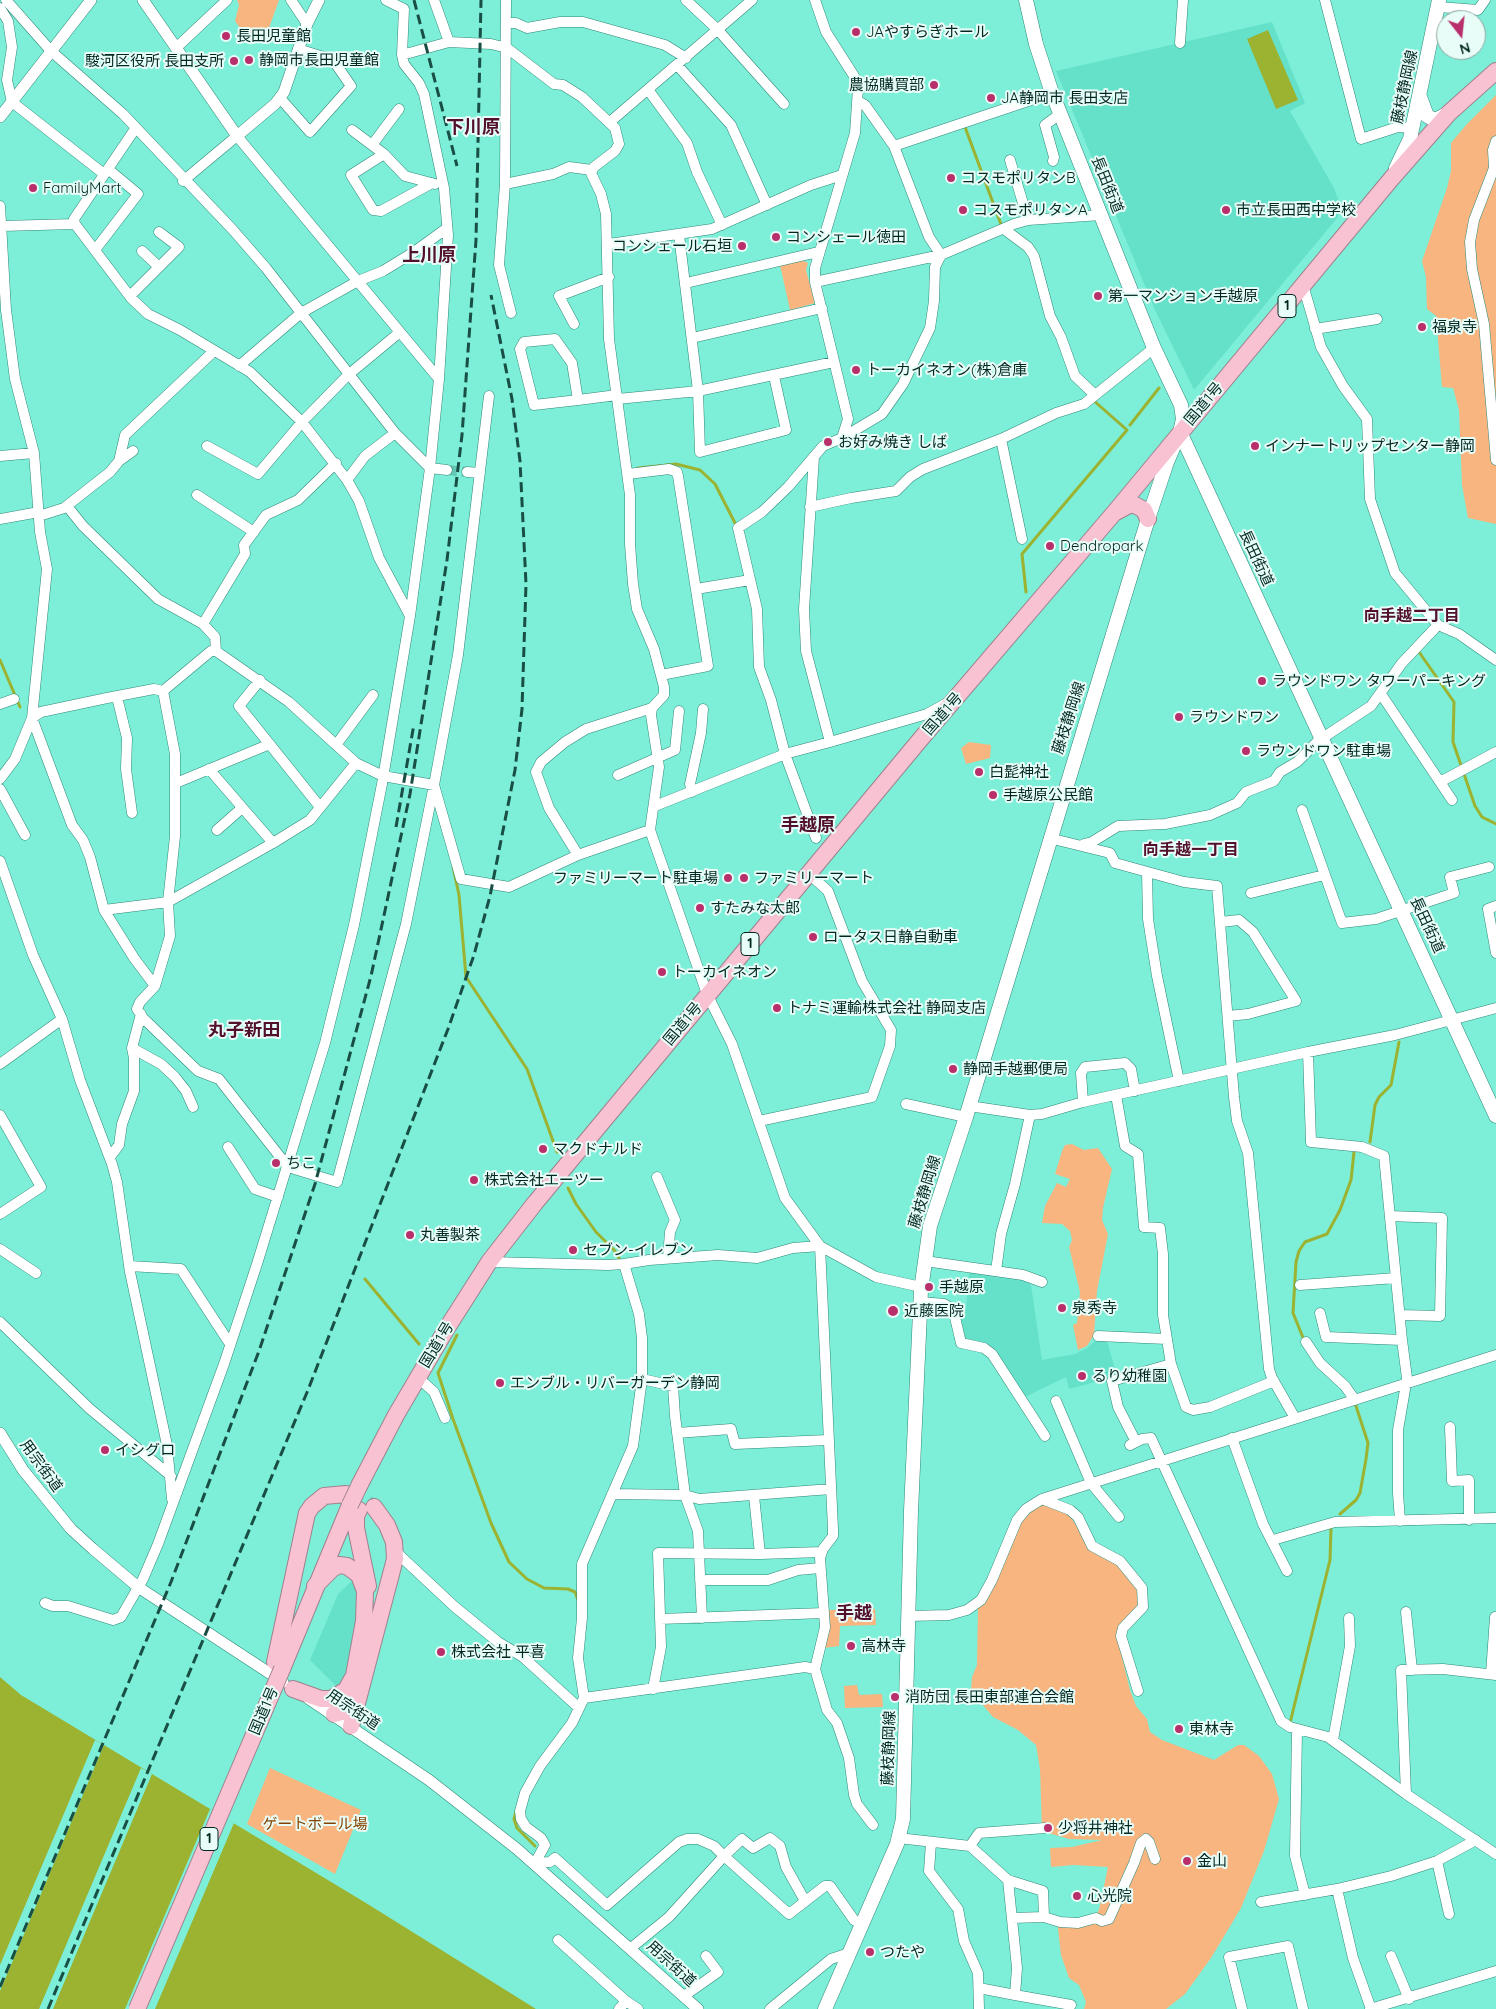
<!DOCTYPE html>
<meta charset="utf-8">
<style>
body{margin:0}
#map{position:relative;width:1496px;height:2009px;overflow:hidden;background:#7defd8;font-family:Quicksand,sans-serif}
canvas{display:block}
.north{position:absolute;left:1436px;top:10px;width:50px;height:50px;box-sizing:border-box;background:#e9fdf8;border:1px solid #8ca7a2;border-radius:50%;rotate:164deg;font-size:14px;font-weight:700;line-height:20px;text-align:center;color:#012721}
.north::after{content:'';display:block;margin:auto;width:18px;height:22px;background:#b82f6b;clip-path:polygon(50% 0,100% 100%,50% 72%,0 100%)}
</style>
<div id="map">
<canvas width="1496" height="2009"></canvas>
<div class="north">N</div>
</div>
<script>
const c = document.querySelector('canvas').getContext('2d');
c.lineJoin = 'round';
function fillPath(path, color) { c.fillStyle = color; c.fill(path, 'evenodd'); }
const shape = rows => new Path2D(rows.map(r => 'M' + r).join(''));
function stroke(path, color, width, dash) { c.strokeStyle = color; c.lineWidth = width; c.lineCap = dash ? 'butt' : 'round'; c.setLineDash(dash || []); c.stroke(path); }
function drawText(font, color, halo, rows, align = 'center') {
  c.font = font + ' Quicksand,"Noto Sans JP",sans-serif'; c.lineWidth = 4; c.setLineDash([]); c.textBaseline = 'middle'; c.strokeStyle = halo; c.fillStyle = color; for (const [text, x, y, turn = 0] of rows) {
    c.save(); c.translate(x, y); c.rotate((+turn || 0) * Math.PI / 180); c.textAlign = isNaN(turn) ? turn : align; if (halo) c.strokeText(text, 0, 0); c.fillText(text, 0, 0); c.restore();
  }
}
fillPath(shape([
 [1272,22,1305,103,1290,111,1334,188,1340,204,1338,217,1194,390,1155,310,1056,71],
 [969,1272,1026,1280,1031,1285,1042,1360,1075,1354,1087,1348,1095,1341,1107,1341,1117,1376,1069,1389,1066,1377,1025,1397,1001,1359,963,1342,960,1335,961,1309,966,1309],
 [353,1580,360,1594,348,1678,340,1690,310,1660,338,1594]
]), '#65e1ca');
fillPath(shape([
 [237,0,279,0,269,28,250,42,235,21,239,5],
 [1496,95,1496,524,1468,518,1462,485,1459,410,1453,388,1442,387,1436,316,1427,309,1426,277,1422,261,1447,188,1451,171,1451,143,1467,124],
 [801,260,808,263,806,270,815,303,790,310,780,265],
 [969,742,991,745,990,758,966,764,961,748],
 [1072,1144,1084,1150,1098,1148,1112,1169,1103,1208,1102,1220,1108,1234,1097,1291,1094,1335,1087,1346,1078,1350,1073,1325,1077,1323,1080,1292,1069,1247,1072,1240,1070,1231,1062,1224,1042,1223,1045,1206,1057,1183,1066,1187,1070,1179,1055,1174,1062,1151,1065,1145],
 [1044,1504,1064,1509,1081,1531,1088,1548,1101,1557,1114,1561,1138,1591,1138,1604,1117,1637,1130,1690,1136,1706,1147,1719,1150,1732,1162,1740,1214,1760,1238,1745,1244,1745,1259,1756,1272,1774,1279,1799,1264,1851,1241,1908,1211,1958,1185,1994,1166,2009,1084,2009,1086,2002,1079,1985,1069,1978,1061,1955,1057,1920,1094,1917,1099,1910,1108,1867,1073,1865,1051,1867,1050,1848,1072,1847,1102,1840,1069,1839,1042,1831,1040,1769,1036,1745,1018,1730,993,1717,971,1691,972,1677,977,1665,978,1607,1019,1524,1037,1506],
 [875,1609,876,1625,840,1626,839,1646,824,1648,829,1610],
 [857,1685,859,1695,882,1694,883,1707,845,1708,844,1686],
 [270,1768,361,1810,335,1874,247,1824]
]), '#f8b57f');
fillPath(shape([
 [1268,30,1298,100,1276,109,1247,39],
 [0,1677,21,1695,366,1903,536,2009,0,2009]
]), '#9cb231');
fillPath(shape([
 [95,1740,104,1745,0,1991,0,1965],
 [141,1768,152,1774,53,2009,39,2009],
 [210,1809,234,1823,155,2009,125,2009]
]), '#7defd8');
stroke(shape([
 [965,127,1002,227],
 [1130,425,1159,388],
 [638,468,676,464,700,470,715,484,735,523],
 [1026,592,1022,554,1127,430,1093,400],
 [1419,652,1454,702,1453,742,1475,806,1482,817,1496,824],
 [0,660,20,707],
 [453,867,459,895,466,977,527,1069,557,1152],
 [1370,1142,1375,1105,1379,1097,1391,1085,1399,1042],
 [568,1188,576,1204,596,1232,615,1251,621,1262],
 [365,1279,419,1344],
 [457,1335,438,1373,453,1419,491,1523,509,1562,527,1579,544,1588,568,1589,575,1592,578,1600],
 [1304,1340,1293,1313,1296,1262,1299,1251,1305,1242,1327,1234,1340,1210,1351,1180,1354,1152],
 [1340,1514,1356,1500,1360,1493,1366,1459,1368,1443,1355,1403],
 [1290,1723,1330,1560,1331,1528],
 [516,1812,514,1819,517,1828,535,1846]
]), '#9cb231', 3);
stroke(shape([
 [447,470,467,472]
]), '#64c7b3', 10, [10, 5]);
stroke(shape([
 [346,1494,374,1507]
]), '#64c7b3', 16, [16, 8]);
const minor = shape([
 [6,0,51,51,123,114,233,230,266,268,395,433,430,468,447,470],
 [291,0,307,24],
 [434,0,449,42],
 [506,0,505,184,499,265,511,313],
 [686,0,717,29,784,104],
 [815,0,826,32,854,76,858,88,855,133,815,268,815,282,848,419,842,438],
 [1325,0,1361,139,1398,127,1413,128],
 [1439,7,1478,10,1485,0],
 [0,8,8,21,12,47,7,80,12,102,104,174],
 [507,23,516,23,527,28,560,22,583,22,665,45,686,58],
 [1180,43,1183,0],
 [177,47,227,0],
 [402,55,449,42,491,44,507,48,554,84,563,85,582,97,615,128,619,144,615,151,594,167,591,173,601,194,606,214,609,339,630,495,630,544,633,584,637,609,654,649,664,687,664,695,652,708,651,715,659,767,650,830,707,994,732,1044,785,1198,820,1246,876,1277,921,1287],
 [677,65,731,125,767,205],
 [649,91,687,143,697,172,722,225],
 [280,98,310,132,351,86,333,60,298,49],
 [611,121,752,0],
 [135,129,74,219,75,224,131,298,148,314,180,330,250,372,302,422,347,480,359,501,379,558,410,616],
 [352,130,384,154,405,176,435,184],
 [1496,141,1493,150,1494,168,1474,220,1470,242,1472,269,1484,324,1496,460],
 [372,145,399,109],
 [894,146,1052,93],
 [384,154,351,175,373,210,381,211,432,183],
 [1010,160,1028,220],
 [1053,161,1054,157,1045,125,1060,114],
 [183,181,237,136,439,379],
 [505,184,553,174,569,167,592,170],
 [0,206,6,310,15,379,34,453,40,532,47,569,32,718,15,759,0,779],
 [2,226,75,224],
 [1004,229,1028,247,1034,256,1050,316,1061,337,1075,376,1094,394],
 [679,235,698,391,700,452,786,430,774,376],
 [609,244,712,229,811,185,842,175],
 [95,250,138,194,108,169],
 [142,251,159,267],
 [815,282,941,255,1014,224,1028,220,1101,215],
 [686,283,818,252],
 [1303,285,1321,347,1343,386,1367,419,1370,499,1395,573,1438,625,1459,634,1496,660],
 [130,296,179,247,159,232],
 [574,324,559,296,609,277],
 [1315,329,1377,319],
 [692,338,822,308],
 [239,366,301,313,358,281,383,271,414,252,447,228],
 [618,399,698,391,834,362],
 [578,400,572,363,555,339,524,342,520,349,534,405,578,400,617,395],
 [1001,439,1022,539],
 [207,446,258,474,302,422,348,375,400,332],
 [0,456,34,453],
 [119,461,133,451],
 [467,472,480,473],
 [628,474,669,469,677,472,678,476,708,666,661,675],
 [347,480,365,456,395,433],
 [197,495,254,532],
 [67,506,83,526,158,599,203,624,215,637,216,651],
 [810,507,851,498,896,491,910,477,923,469,1001,439,1056,413,1084,404,1154,348],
 [39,516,64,508,110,472,119,461,125,435,213,352],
 [0,519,39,512],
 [696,589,750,580],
 [203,624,245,554,244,545,266,515,298,500,336,463],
 [260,680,239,706,320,807],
 [163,691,175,754,175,836,168,902,170,936,155,986,134,958,104,910,90,857,83,840,72,825,32,718,41,712,107,698,154,689,163,691,211,651,216,651,289,702,356,763,383,776,434,785,461,879,509,887,578,855,650,830],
 [1381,694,1452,800],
 [117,697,127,738,126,769,132,813],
 [0,704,14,699],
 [830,742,927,714,947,703],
 [336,745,373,695],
 [209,769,273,843,310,820,356,763],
 [618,775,675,750,679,711],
 [1440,782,1496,752],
 [176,783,270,744],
 [0,789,25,835],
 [692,792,690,784,701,733,703,709],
 [655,806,785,754,830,742,806,651,804,609,814,457],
 [1302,810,1342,923,1376,919,1454,893,1450,877,1489,867],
 [217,830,242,808],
 [816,838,785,754,771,700,759,667,757,609,738,528,762,512,788,487,823,446,842,438,882,414,903,384,930,328,934,301,935,267,941,255,929,237,894,146,865,105,858,101],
 [1049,838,1110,853,1115,863,1184,882,1217,886,1234,1097,1237,1121,1248,1153,1269,1369,1272,1378,1295,1418],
 [1084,844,1092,842,1118,826,1165,824,1210,815,1237,803,1246,792,1274,781,1280,772,1297,762,1318,741,1371,706,1402,663,1438,625],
 [578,855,549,808,536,772,541,762,565,742,586,729,652,708],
 [0,861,33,955,62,1019,80,1080,112,1164,117,1182,130,1272,167,1445,172,1499],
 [1147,872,1148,919,1157,976,1179,1081],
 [1251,893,1324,875],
 [1496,906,1488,909,1496,953],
 [104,910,168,902,273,843],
 [1221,922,1239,920,1253,932,1296,1001,1248,1014,1228,1016],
 [155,986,140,1002,137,1009,143,1018,198,1071,219,1079,288,1167,337,1182,406,924,434,785,458,655,489,396],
 [132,1048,161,1064,175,1077,186,1091,193,1107],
 [1308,1052,1311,1142,1362,1147,1384,1156,1402,1340],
 [0,1064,62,1019],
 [1116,1095,1125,1146,1138,1154,1144,1227,1160,1228,1163,1254,1163,1315,1171,1364,1186,1407,1193,1410,1210,1407,1274,1381],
 [1083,1102,1081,1073,1085,1067,1125,1063,1131,1069,1135,1091],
 [906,1104,966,1117],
 [969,1106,1030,1115,1042,1114,1083,1102,1308,1052,1395,1035,1496,1008],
 [0,1115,41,1187,0,1214],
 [759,1121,872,1097,890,1046,891,1030,862,981,828,891,808,873],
 [228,1147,255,1189,278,1197],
 [110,1157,119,1145,122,1124,134,1091,134,1058,132,1048,141,1014],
 [657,1177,675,1220,670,1232,668,1258],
 [1390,1216,1442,1218,1440,1316,1400,1315],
 [0,1249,36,1273],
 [925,1261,1023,1275,1042,1282],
 [489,1262,608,1265,624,1264,639,1314,642,1338,642,1379,633,1446,582,1564,582,1618,578,1658,584,1698,572,1723,540,1766,525,1793,520,1811,521,1819,526,1827,541,1838,545,1845,535,1863],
 [624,1264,649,1260,718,1255,757,1258,793,1248,820,1246,833,1529,833,1536,823,1549,820,1558,825,1627,815,1669,827,1710,837,1723,849,1758,854,1795,857,1804,873,1825],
 [129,1266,181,1269,230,1344],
 [996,1271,1001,1234,1015,1184,1030,1115],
 [1300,1285,1396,1278],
 [921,1302,944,1304,951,1308,954,1313,961,1343,984,1348,992,1354,1045,1436],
 [1320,1313,1326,1337,1402,1340,1407,1378,1398,1430,1398,1493,1400,1521],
 [0,1322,90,1409,171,1476],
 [1098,1336,1167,1339],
 [1306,1342,1320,1363,1345,1386,1355,1400],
 [642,1379,673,1386,675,1416,685,1495,698,1531,702,1618],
 [424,1383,434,1392,445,1418],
 [1056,1401,1091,1483,1119,1517],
 [1450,1427,1452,1481,1469,1480,1469,1520],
 [677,1433,731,1429,735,1444,828,1440],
 [1232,1438,1263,1524,1287,1571],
 [1136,1442,1118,1407,1112,1381,1171,1364],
 [1130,1445,1142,1439,1151,1438,1281,1721,1290,1727,1328,1737,1406,1794,1496,1854],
 [612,1494,685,1495,699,1499,831,1489],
 [754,1496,760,1554],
 [1042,1499,1070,1510,1078,1517,1092,1546,1120,1561,1142,1588,1143,1607,1123,1628,1121,1636,1138,1691],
 [1273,1540,1335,1522,1496,1518],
 [395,1551,455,1607,498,1642,523,1657,578,1707],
 [700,1580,768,1580,798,1570,820,1568],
 [45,1603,53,1606,68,1606,113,1620,121,1617,143,1579,158,1544,224,1364,257,1264,325,1043,354,925,382,784,410,616,430,468,439,379,448,235,444,188,424,94,419,83,404,64,402,55,404,9,386,0],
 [1406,1612,1412,1670],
 [909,1616,949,1615,967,1610,981,1600,992,1580,1017,1520,1026,1509,1042,1499,1496,1355],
 [660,1619,824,1613],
 [1491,1674,1495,1617],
 [653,1689,661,1647,658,1553,760,1554,822,1552],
 [584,1698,805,1667,815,1669],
 [1297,1729,1295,1856,1305,1895],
 [1333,1740,1350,1646,1349,1618],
 [1406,1794,1401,1670,1443,1669,1496,1675],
 [898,1838,970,1846,1008,1880,1017,1968,1015,1995,979,1988],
 [931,1843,929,1871,958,1909,964,1941,978,1973,979,2009],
 [970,1846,979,1833,1045,1828],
 [1437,1861,1449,1914],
 [535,1863,550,1862,555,1858,607,1905,679,1842,687,1839,698,1839,714,1846,724,1856,669,1917,631,1948],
 [1008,1880,1043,1891,1044,1917,1012,1918],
 [1337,1889,1353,1958,1371,2009],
 [805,1901,786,1867,780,1846,770,1838,753,1848,742,1839,724,1856,789,1914,825,1886,830,1886,854,1920,862,1925],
 [1261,1902,1337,1889,1391,1876,1437,1861,1476,1840],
 [1044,1917,1060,1922,1078,1923,1096,1918,1102,1921,1109,1919,1134,1863,1141,1843,1146,1839,1149,1842,1155,1859],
 [558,1940,626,2001],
 [1391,1956,1409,1999],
 [1015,1995,1071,2005],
 [684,1996,718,1972,706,1956],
 [619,2009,626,2001,638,2009],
 [770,2009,831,1959,849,1953],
 [1242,2009,1229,1957,1288,1946,1303,2009],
 [1370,2009,1496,1971]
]);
const tertiary = shape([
 [143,0,237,136,275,104,284,92,307,24,319,0],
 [0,117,91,0],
 [0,1433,23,1470,71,1529,93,1549,138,1587,283,1682],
 [309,1699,429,1780,517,1849,698,2009]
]);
const secondary = shape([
 [1420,97,1427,116,1435,120,1449,113],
 [1396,168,1410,139,1439,0],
 [1180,432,1496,1116],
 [825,2009,897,1844,903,1819,911,1511,921,1290,930,1226,966,1117,1148,519,1167,462,1180,432,1183,419,1181,405,1154,348,1052,93,1036,44,1026,0]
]);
const trunk = shape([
 [1116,512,1129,505,1135,505,1144,510,1148,519],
 [360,1484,396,1415,447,1328,489,1262,535,1203,919,741,1114,513,1392,178,1449,113,1496,71],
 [359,1510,356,1516,356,1528,368,1586],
 [315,1586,332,1569,339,1565,347,1566,359,1575,365,1591,364,1621,349,1703,343,1712,334,1714],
 [275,1662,307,1513,312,1506,324,1496,346,1494],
 [282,1669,350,1505],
 [293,1689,321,1699,331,1699,346,1690,352,1679],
 [351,1726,395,1559,394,1542,387,1525,374,1507]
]);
stroke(minor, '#2e8878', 11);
stroke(tertiary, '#2e8878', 12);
stroke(secondary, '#2e8878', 15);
stroke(trunk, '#a0818d', 18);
stroke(minor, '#fff', 10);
stroke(tertiary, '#fff', 11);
stroke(secondary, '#fff', 14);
stroke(trunk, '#f8c2d2', 16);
stroke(shape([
 [414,0,457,166],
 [396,827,414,724],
 [0,1987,171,1582,259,1351,315,1184,371,976,410,794,447,560,462,435,476,240,481,0],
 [48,2009,308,1390,448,1029,474,955,490,896,515,770,522,709,526,584,520,461,512,399,491,295]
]), '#194e45', 3, [10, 5]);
const trunkBridge = shape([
 [350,1505,360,1484],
 [137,2009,282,1669]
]);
stroke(trunkBridge, '#a0818d', 18, []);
stroke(trunkBridge, '#f8c2d2', 16);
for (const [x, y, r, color] of [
 [856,32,5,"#b82f6b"],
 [226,36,5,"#b82f6b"],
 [249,60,5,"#b82f6b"],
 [234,61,5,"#b82f6b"],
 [934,85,5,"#b82f6b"],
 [991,98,5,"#b82f6b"],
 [951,178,5,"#b82f6b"],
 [33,188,5,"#b82f6b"],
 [963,210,5,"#b82f6b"],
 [1226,210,5,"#b82f6b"],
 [776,237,5,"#b82f6b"],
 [742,246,5,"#b82f6b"],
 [1098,296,5,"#b82f6b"],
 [1422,327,5,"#b82f6b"],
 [856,370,5,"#b82f6b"],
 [828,442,5,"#b82f6b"],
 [1255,446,5,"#b82f6b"],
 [1050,546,5,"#b82f6b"],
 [1262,681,5,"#b82f6b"],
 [1179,717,5,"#b82f6b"],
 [1246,751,5,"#b82f6b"],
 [979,772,5,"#b82f6b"],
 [993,795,5,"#b82f6b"],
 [728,878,5,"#b82f6b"],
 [744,878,5,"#b82f6b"],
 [700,908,5,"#b82f6b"],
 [813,937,5,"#b82f6b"],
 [662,972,5,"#b82f6b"],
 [777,1008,5,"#b82f6b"],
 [953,1069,5,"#b82f6b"],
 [543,1149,5,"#b82f6b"],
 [276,1163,5,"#b82f6b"],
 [474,1180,5,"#b82f6b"],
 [410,1235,5,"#b82f6b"],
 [573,1250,5,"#b82f6b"],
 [929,1287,5,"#b82f6b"],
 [1062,1308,5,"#b82f6b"],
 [893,1311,6,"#b82f6b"],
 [1082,1376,5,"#b82f6b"],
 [500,1383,5,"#b82f6b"],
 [105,1450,5,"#b82f6b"],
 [851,1646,5,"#b82f6b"],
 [441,1652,5,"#b82f6b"],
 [895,1697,5,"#b82f6b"],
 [1179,1729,5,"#b82f6b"],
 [1048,1828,5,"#b82f6b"],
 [1187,1861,5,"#b82f6b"],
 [1077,1896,5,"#b82f6b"],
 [870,1952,5,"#b82f6b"]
]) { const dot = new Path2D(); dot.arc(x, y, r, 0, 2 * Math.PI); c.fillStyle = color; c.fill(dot); stroke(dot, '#e9fdf8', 2); }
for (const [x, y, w] of [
 [1287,306,18],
 [750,944,18],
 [209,1839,18]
]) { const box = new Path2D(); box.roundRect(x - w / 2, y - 11.5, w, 23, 4); c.fillStyle = '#e9fdf8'; c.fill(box); stroke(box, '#012721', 1); }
drawText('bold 14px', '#012721', null, [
 ["1",1287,306],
 ["1",750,944],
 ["1",209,1839]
]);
drawText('15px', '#012721', '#e9fdf8', [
 ["JAやすらぎホール",866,32],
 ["長田児童館",236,36],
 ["静岡市長田児童館",259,60],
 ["駿河区役所 長田支所",224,61,"right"],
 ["農協購買部",924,85,"right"],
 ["JA静岡市 長田支店",1001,98],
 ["コスモポリタンB",961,178],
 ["FamilyMart",43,188],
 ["コスモポリタンA",973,210],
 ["市立長田西中学校",1236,210],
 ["コンシェール徳田",786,237],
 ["コンシェール石垣",732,246,"right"],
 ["第一マンション手越原",1108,296],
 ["福泉寺",1432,327],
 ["トーカイネオン(株)倉庫",866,370],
 ["お好み焼き しば",838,442],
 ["インナートリップセンター静岡",1265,446],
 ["Dendropark",1060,546],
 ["ラウンドワン タワーパーキング",1272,681],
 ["ラウンドワン",1189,717],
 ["ラウンドワン駐車場",1256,751],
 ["白髭神社",989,772],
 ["手越原公民館",1003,795],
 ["ファミリーマート駐車場",718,878,"right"],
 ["ファミリーマート",754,878],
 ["すたみな太郎",710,908],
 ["ロータス日静自動車",823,937],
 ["トーカイネオン",672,972],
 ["トナミ運輸株式会社 静岡支店",787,1008],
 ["静岡手越郵便局",963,1069],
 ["マクドナルド",553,1149],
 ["ちこ",286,1163],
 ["株式会社エーツー",484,1180],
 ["丸善製茶",420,1235],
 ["セブン-イレブン",583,1250],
 ["手越原",939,1287],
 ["泉秀寺",1072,1308],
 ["近藤医院",904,1311],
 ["るり幼稚園",1092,1376],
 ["エンブル・リバーガーデン静岡",510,1383],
 ["イシグロ",115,1450],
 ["高林寺",861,1646],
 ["株式会社 平喜",451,1652],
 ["消防団 長田東部連合会館",905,1697],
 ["東林寺",1189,1729],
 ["少将井神社",1058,1828],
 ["金山",1197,1861],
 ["心光院",1087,1896],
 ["つたや",880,1952]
], 'left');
drawText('15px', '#012721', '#e9fdf8', [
 ["藤枝静岡線",1405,87,-78],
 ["長田街道",1107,185,68],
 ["国道1号",1204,404,-50],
 ["長田街道",1256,558,65],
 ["国道1号",943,714,-49],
 ["藤枝静岡線",1069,718,-72],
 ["長田街道",1427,925,65],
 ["国道1号",683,1024,-50],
 ["藤枝静岡線",925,1192,-73],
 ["国道1号",437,1345,-59],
 ["用宗街道",41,1466,54],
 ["用宗街道",353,1710,34],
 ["国道1号",264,1711,-67],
 ["藤枝静岡線",889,1748,-88],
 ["用宗街道",671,1964,42]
]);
drawText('15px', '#824400', '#e9fdf8', [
 ["ゲートボール場",315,1824]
]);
drawText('bold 16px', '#52102d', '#e9fdf8', [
 ["向手越二丁目",1412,616],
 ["向手越一丁目",1191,850]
]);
drawText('bold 18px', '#52102d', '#e9fdf8', [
 ["下川原",473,128],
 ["上川原",429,256],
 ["手越原",808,826],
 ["丸子新田",244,1031],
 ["手越",854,1614]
]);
</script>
